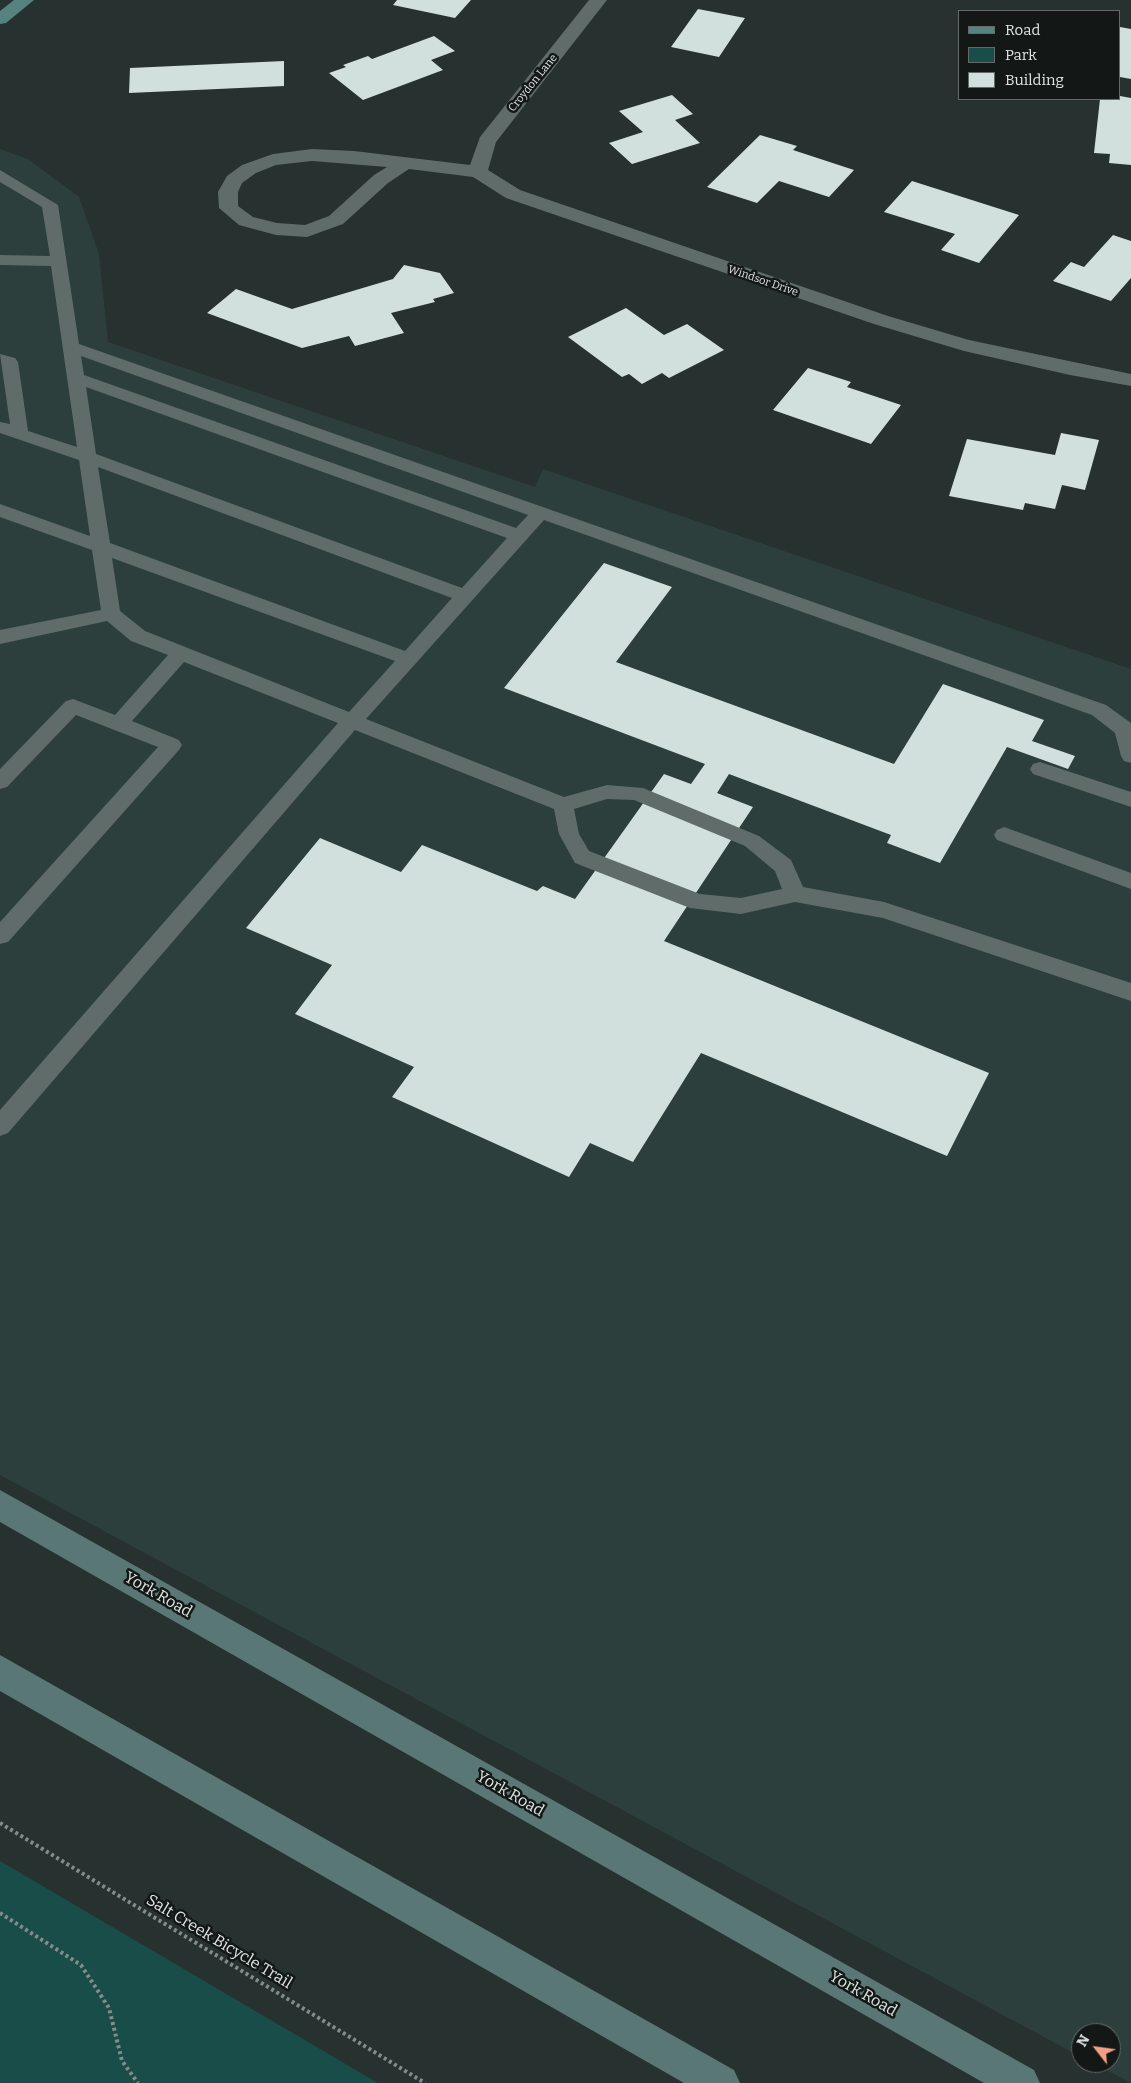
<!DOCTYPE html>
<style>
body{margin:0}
#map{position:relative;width:1131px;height:2083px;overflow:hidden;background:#263130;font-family:Bitter,serif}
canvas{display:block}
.legend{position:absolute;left:958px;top:10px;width:162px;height:90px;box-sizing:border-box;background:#131817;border:1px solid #646a69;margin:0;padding:6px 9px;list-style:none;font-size:15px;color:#dee5e4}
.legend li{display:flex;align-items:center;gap:10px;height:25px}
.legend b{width:25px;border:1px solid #646a69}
.north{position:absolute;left:1071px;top:2023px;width:50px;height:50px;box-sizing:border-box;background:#131817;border:1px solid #646a69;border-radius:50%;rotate:300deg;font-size:14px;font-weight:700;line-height:20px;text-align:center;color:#dee5e4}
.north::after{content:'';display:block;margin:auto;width:18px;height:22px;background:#f39f83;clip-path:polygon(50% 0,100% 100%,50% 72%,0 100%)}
</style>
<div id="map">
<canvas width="1131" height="2083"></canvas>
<ul class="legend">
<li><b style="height:6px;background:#548380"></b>Road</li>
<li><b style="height:14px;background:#194d4a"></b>Park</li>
<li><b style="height:14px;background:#d1dfdd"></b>Building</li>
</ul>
<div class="north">N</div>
</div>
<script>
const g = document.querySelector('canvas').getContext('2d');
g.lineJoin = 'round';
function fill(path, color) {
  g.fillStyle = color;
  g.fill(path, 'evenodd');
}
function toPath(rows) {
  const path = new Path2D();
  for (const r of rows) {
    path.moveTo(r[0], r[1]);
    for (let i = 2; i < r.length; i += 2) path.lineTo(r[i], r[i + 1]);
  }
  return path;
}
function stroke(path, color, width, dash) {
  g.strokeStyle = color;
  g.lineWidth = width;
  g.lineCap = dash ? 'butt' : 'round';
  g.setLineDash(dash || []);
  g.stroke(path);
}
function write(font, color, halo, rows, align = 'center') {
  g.font = font + ' Bitter,serif';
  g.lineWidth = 5;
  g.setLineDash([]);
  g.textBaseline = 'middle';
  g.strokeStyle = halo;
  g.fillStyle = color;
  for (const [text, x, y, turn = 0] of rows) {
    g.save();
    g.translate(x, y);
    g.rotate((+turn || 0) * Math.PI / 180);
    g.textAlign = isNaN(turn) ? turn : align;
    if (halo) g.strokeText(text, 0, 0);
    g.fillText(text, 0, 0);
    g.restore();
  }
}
const built = toPath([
 [0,149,28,159,79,197,99,254,108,342,535,487,543,469,1131,669,1131,2083,1093,2063,1111,2063,1111,2033,1081,2033,1081,2057,0,1475]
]);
const green = toPath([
 [0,1861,378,2083,0,2083]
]);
const building = toPath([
 [397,0,471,0,455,18,393,5],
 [698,9,745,18,719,57,671,47],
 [1120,27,1131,29,1131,79,1120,77],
 [434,36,455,51,431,60,443,70,363,100,329,73,346,67,343,65,368,56,372,59],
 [284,61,284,86,129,93,130,68],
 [672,95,693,114,675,120,700,143,632,164,609,143,643,132,619,111],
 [1120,96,1131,98,1131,165,1109,163,1110,154,1094,153,1100,99,1120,99],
 [760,135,797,146,793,150,854,170,829,197,779,181,757,203,707,187],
 [912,181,1019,215,979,263,941,250,955,234,884,212],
 [1113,235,1131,241,1131,278,1111,301,1053,281,1071,262,1084,267],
 [404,265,440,273,454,293,433,299,435,302,391,313,404,333,355,346,349,336,302,348,207,313,236,289,292,309,393,279],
 [626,308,664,335,687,324,724,350,669,378,662,373,642,384,629,374,622,377,568,337],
 [808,368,851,382,847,387,901,405,871,444,773,410],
 [1061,433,1099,440,1085,490,1062,485,1055,509,1025,503,1023,510,949,496,967,439,1055,455],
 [604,563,672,587,616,662,894,764,943,684,1044,720,1032,741,1075,756,1068,769,1007,747,940,863,887,843,891,835,729,774,717,793,753,807,664,941,989,1073,947,1156,701,1053,633,1162,590,1143,569,1177,392,1097,414,1067,295,1014,332,965,246,928,320,838,401,872,422,845,537,891,543,886,575,899,664,774,691,784,705,764,504,688]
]);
const path = toPath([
 [0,1823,425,2083],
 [0,1913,81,1965,109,2008,122,2061,138,2083]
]);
const lane = toPath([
 [0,170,58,205,79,344,1106,705,1131,723,1131,763,1124,761,1121,756,1115,733,1092,715,544,520,366,719,564,797,607,785,643,788,759,836,791,860,803,887,884,902,1131,983,1131,1001,883,918,795,902,741,914,690,908,575,863,559,834,554,809,355,730,8,1133,0,1136,0,1110,338,723,184,662,132,721,179,740,182,745,179,750,8,942,0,944,0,922,158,747,76,715,7,787,0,789,0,769,66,701,73,699,115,715,168,655,131,641,107,621,0,644,0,630,101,610,92,550,0,517,0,504,90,536,79,460,0,433,0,422,10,424,0,354,15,358,18,362,28,431,77,447,51,266,0,265,0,255,50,256,42,207,0,182,0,170],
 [81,356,528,515,516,528,84,375,81,356],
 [86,387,507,538,462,588,96,454,86,387],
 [98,467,452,598,405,651,110,543,98,467],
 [112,558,395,661,349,712,145,631,120,611,112,558],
 [607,799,634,800,745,846,775,871,782,889,741,898,700,894,589,851,579,834,574,809,607,799],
 [1040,762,1131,792,1131,807,1033,774,1030,769,1033,764,1040,762],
 [1004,827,1131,873,1131,889,997,840,994,835,997,830,1004,827]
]);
const street = toPath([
 [589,0,607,0,496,142,488,170,520,190,888,316,969,340,1131,374,1131,386,1070,375,964,351,874,324,506,198,473,177,409,169,388,183,343,224,307,237,276,235,239,225,219,208,218,192,227,176,242,165,273,154,312,149,354,151,470,165,480,137,589,0],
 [312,161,387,167,374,175,329,216,305,225,277,223,253,217,238,206,238,192,242,183,256,173,276,165,312,161]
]);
const secondary = toPath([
 [0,1490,1034,2070,1040,2083,984,2083,0,1522,0,1490],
 [0,1655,734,2070,740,2083,684,2083,0,1691,0,1655]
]);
const primary = toPath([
 [14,0,34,0,6,23,0,24,0,11,14,0]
]);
const farStreetnames = [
 ["Croydon Lane",533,83,-51],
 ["Windsor Drive",763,281,19]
];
const nearStreetnames = [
 ["York Road",158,1595,30],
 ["York Road",510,1794,30],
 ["Salt Creek Bicycle Trail",219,1942,31],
 ["York Road",863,1994,30]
];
fill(built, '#2c3f3d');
fill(green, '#194d4a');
fill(building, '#d1dfdd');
stroke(path, '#838c8b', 4, [3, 3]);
fill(lane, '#5f6c6a');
fill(street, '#5f6c6a');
fill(secondary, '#597875');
fill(primary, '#548380');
write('11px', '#dee5e4', '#131817', farStreetnames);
write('16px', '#dee5e4', '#131817', nearStreetnames);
</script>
